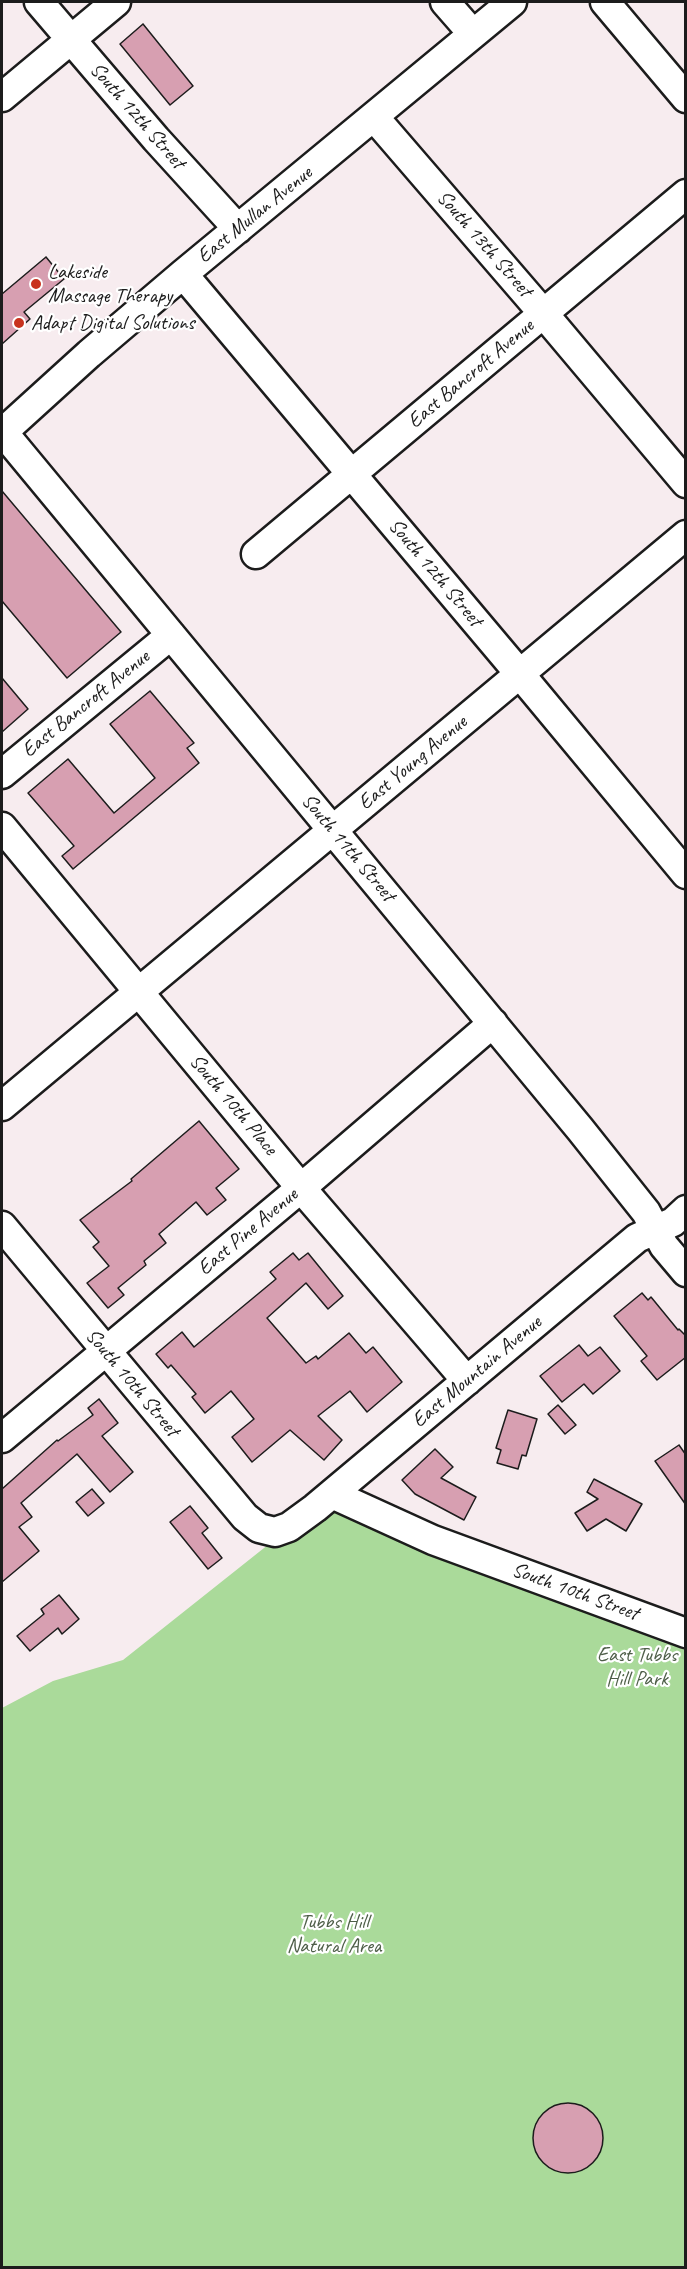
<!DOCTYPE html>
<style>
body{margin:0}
#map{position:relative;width:687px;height:2269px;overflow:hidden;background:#f7ecef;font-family:Caveat,sans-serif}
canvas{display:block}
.frame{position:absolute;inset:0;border:3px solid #1c1c1c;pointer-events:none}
</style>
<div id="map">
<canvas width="687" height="2269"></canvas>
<div class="frame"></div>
</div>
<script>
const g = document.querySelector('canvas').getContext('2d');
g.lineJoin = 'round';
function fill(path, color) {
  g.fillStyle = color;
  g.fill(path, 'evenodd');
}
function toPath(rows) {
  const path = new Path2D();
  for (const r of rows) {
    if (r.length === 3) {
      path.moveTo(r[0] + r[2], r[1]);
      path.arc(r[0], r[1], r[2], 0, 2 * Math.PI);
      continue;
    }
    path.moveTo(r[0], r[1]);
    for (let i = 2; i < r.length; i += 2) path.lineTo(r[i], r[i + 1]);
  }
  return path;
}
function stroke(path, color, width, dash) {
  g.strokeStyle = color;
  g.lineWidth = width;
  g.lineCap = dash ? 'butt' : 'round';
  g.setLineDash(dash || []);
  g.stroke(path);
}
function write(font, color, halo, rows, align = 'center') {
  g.font = font + ' Caveat,sans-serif';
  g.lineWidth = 4.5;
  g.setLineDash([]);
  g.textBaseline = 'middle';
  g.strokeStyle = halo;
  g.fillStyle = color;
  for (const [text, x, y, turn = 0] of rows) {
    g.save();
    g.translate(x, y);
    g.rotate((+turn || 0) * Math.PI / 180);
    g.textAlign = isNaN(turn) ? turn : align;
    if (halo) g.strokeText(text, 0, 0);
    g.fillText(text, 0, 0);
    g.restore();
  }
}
const green = toPath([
 [332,1494,685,1633,685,2267,2,2268,2,1708,53,1681,123,1660]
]);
const building = toPath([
 [143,24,193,86,170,105,120,44,143,24],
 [46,257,64,279,24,312,30,319,2,344,2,294,46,257],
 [2,491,121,632,67,678,2,601,2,491],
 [2,678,28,709,2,732,2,678],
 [150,691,194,743,187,748,199,763,73,869,62,856,74,846,28,793,68,759,114,813,155,778,110,724,150,691],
 [199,1121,239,1169,216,1188,226,1200,207,1215,196,1202,159,1234,166,1243,144,1261,146,1265,118,1288,124,1295,108,1308,87,1283,109,1266,93,1247,99,1242,80,1220,132,1181,131,1179,199,1121],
 [293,1253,299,1260,308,1253,343,1296,328,1309,306,1283,267,1318,306,1363,316,1356,318,1359,349,1333,366,1353,373,1347,402,1382,367,1412,350,1391,318,1416,342,1440,324,1460,290,1430,252,1462,232,1437,254,1419,231,1391,205,1413,192,1397,196,1394,171,1365,168,1368,156,1354,182,1332,194,1347,276,1279,270,1272,293,1253],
 [642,1293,648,1300,651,1297,678,1330,679,1329,686,1336,686,1357,657,1380,641,1361,647,1356,614,1316,642,1293],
 [579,1345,588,1356,600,1347,620,1371,593,1394,584,1384,562,1402,540,1376,579,1345],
 [99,1399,118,1423,102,1436,133,1472,110,1492,77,1454,21,1503,32,1517,19,1527,39,1551,2,1582,2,1489,57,1440,58,1441,93,1415,88,1408,99,1399],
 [558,1405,576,1425,565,1434,548,1414,558,1405],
 [508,1410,537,1419,526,1456,522,1455,518,1469,497,1463,501,1450,496,1448,508,1410],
 [679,1445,686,1455,686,1505,655,1461,679,1445],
 [435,1449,453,1467,441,1478,476,1497,464,1520,415,1494,402,1480,435,1449],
 [594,1479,642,1504,626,1531,606,1519,587,1531,575,1513,598,1499,587,1492,594,1479],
 [92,1489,104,1503,88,1516,76,1502,92,1489],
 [190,1506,208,1528,202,1533,222,1558,208,1569,170,1522,190,1506],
 [59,1595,79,1619,62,1634,58,1628,30,1651,17,1636,44,1614,41,1609,59,1595],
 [568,2138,35]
]);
const minor = toPath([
 [39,2,156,139,238,229],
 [445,2,473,34],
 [605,2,686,98],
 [2,97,116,2],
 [374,117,543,313,686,483],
 [183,274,519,673,686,874],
 [2,431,580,1129,646,1212,664,1246,686,1272],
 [2,433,89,354,183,274,512,2],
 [256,554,686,194],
 [2,774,171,635],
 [2,827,301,1188,467,1381],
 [2,1106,686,535],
 [2,1226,245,1517,259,1528,275,1532,289,1527,315,1508,637,1238,673,1222,686,1210],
 [2,1438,301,1188,493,1023],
 [332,1494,433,1540,686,1633]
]);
const markers = [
 [36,284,6,"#c8321e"],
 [19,323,6,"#c8321e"]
];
const streetNames = [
 ["South 12th Street",137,116,49],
 ["East Mullan Avenue",255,215,-39],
 ["South 13th Street",484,244,49],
 ["East Bancroft Avenue",471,374,-40],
 ["South 12th Street",435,573,50],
 ["East Bancroft Avenue",86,704,-39],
 ["East Young Avenue",413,763,-40],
 ["South 11th Street",348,848,50],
 ["South 10th Place",233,1105,50],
 ["East Pine Avenue",248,1232,-40],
 ["East Mountain Avenue",477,1372,-40],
 ["South 10th Street",132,1383,50],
 ["South 10th Street",575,1592,20]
];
const poiNames = [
 ["Lakeside",48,272],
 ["Massage Therapy",48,296],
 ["Adapt Digital Solutions",31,323]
];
const parkNames = [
 ["East Tubbs",637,1655],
 ["Hill Park",637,1679],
 ["Tubbs Hill",334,1922],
 ["Natural Area",334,1946]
];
fill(green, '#aada9a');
fill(building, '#d79fb1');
stroke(building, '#1c1c1c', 1.5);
stroke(minor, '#1c1c1c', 33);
stroke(minor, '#fff', 28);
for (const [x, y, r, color] of markers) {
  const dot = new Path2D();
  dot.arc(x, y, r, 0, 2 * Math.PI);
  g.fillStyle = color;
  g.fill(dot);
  stroke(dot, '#fff', 2);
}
write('21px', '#1c1c1c', '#fff', streetNames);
write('21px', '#1c1c1c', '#fff', poiNames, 'left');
write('21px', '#4e5e48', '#fff', parkNames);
</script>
